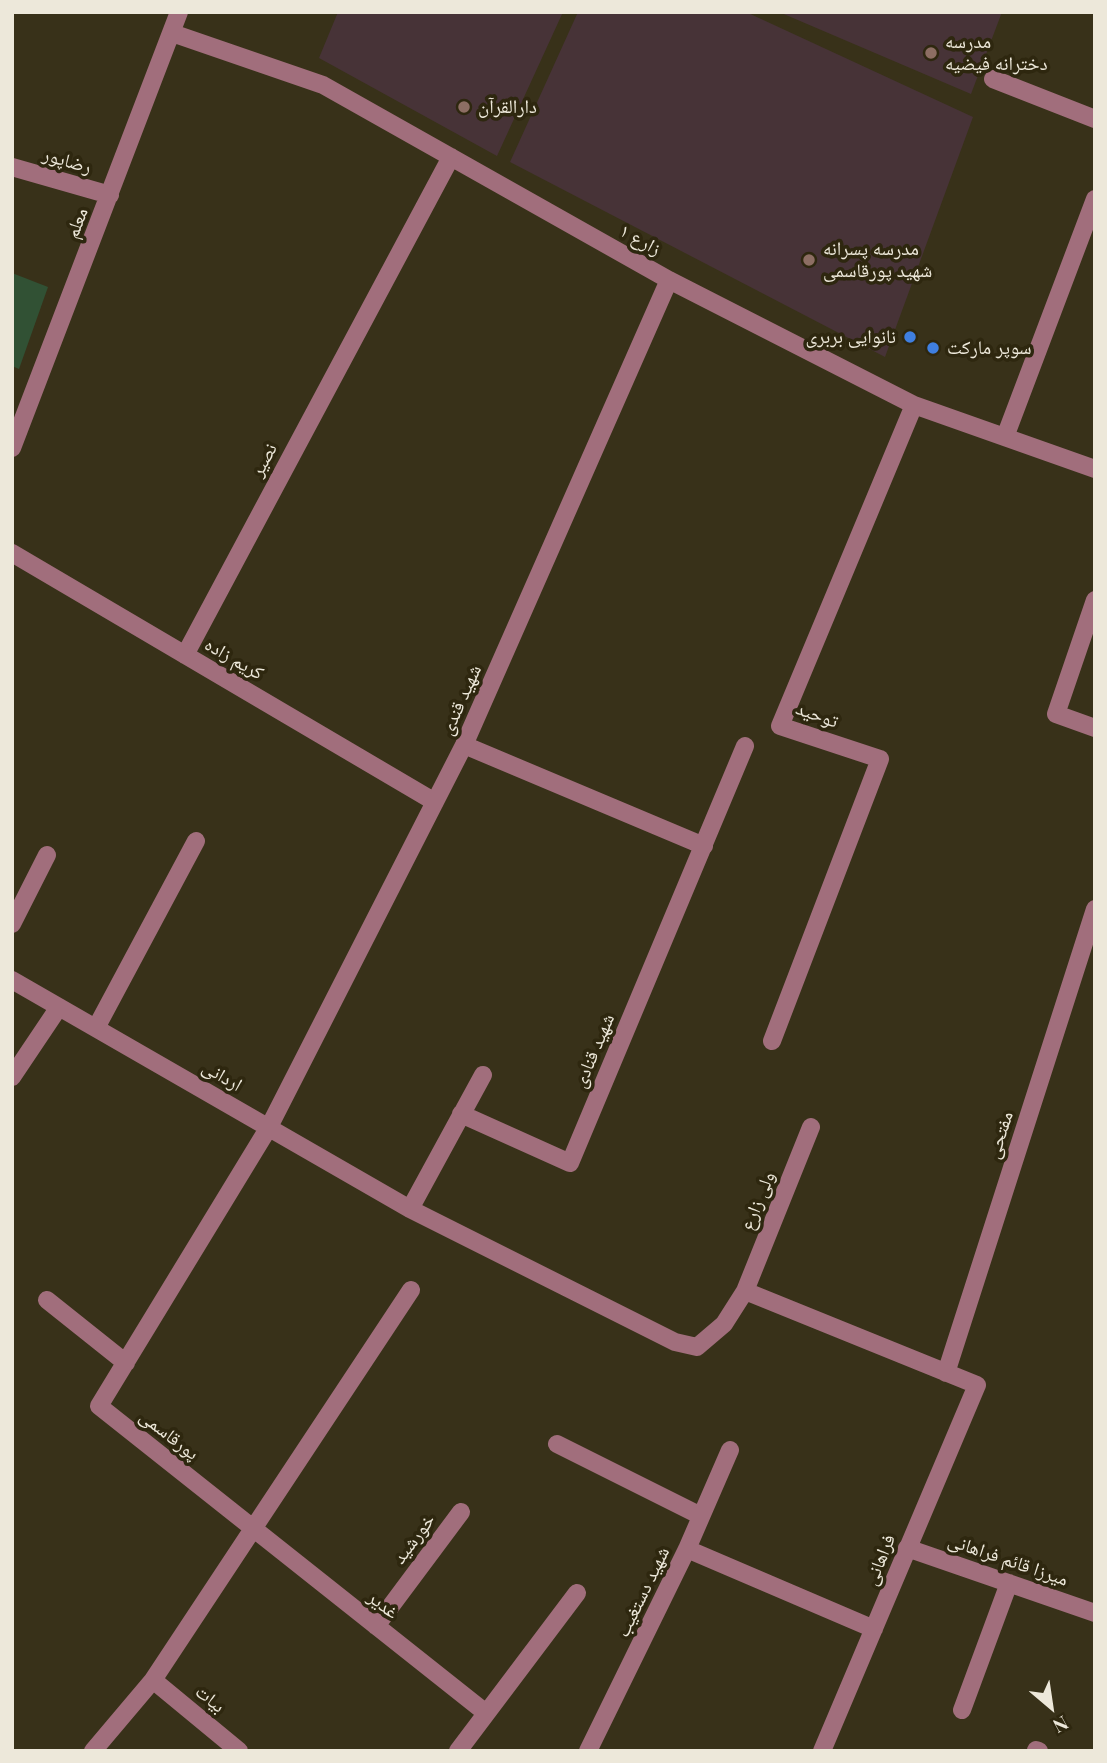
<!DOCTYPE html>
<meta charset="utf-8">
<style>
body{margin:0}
#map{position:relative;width:1107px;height:1763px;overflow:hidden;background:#383119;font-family:"Playfair Display",serif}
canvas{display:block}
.frame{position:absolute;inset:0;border:14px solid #ede8da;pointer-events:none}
.north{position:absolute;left:1016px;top:1672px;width:70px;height:70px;-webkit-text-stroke:5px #2e270f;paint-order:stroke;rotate:151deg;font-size:19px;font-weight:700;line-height:28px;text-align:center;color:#ede8da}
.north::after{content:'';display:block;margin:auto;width:24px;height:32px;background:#ede8da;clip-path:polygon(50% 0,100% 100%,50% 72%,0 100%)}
</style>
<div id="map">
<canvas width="1107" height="1763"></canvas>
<div class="frame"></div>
<div class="north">N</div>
</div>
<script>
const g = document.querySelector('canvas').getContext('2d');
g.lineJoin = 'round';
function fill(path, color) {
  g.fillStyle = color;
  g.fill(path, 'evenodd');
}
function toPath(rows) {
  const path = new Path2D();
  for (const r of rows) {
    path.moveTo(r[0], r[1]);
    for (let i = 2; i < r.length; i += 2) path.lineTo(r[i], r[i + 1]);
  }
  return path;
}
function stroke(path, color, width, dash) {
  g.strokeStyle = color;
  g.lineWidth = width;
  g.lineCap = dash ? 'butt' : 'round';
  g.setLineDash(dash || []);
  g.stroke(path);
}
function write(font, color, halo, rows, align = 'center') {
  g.font = font + ' "Playfair Display","Noto Naskh Arabic",serif';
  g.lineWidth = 7;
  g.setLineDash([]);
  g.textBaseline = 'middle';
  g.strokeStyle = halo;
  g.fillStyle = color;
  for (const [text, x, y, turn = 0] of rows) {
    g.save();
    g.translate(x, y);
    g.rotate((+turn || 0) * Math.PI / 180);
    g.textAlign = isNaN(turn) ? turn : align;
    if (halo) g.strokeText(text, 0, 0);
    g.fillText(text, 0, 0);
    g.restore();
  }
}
const education = toPath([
 [338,12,563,12,497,156,319,58],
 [578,12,746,12,973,117,885,357,510,162],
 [779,12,1002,12,971,94]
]);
const green = toPath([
 [12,273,48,287,19,369,12,366]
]);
const minor = toPath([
 [172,33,323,85,669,280,914,405,1095,469],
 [993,79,1095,119],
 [12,167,110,195],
 [1005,437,1095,199],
 [12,448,179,12],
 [12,553,435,802],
 [1095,600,1056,714,1095,728],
 [185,655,451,157],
 [464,745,704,846],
 [12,924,47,855],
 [12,980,410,1209,675,1342,697,1347,724,1324,745,1291,811,1127],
 [96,1028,196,841],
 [772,1041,880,759,780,726,914,405],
 [12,1077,59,1007],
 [461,1114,570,1163,745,746],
 [410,1209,483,1075],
 [745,1291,977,1385,822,1751],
 [47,1300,126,1363],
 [946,1373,1095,909],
 [557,1444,701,1516],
 [907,1548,1095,1613],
 [687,1549,874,1629],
 [376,1626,461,1512],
 [153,1680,239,1751],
 [962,1710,1009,1583],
 [486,1713,99,1406,269,1127,464,745,669,280],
 [1036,1750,1039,1751],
 [93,1751,153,1680,411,1290],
 [458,1751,577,1593],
 [588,1751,687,1549,730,1450]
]);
const markers = [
 [931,53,7,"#8d6e63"],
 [464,107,7,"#8d6e63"],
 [809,260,7,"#8d6e63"],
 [910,337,7,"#3f7fe0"],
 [933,348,7,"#3f7fe0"]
];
const poiNames = [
 ["مدرسه",945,42],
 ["دخترانه فیضیه",945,64],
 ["دارالقرآن",478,107],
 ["مدرسه پسرانه",823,249],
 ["شهید پورقاسمی",823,271],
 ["نانوایی بربری",896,337,"right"],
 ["سوپر مارکت",947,348]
];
const streetNames = [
 ["رضاپور",67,161,16],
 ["معلم",77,223,-69],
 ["زارع ۱",640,240,29],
 ["نصیر",264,460,-62],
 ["کریم زاده",234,659,30],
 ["شهید قندی",461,700,-66],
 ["توحید",817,715,20],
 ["شهید قنادی",594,1051,-67],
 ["اردانی",222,1076,30],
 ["مفتحی",1000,1135,-72],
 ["ولی زارع",758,1201,-68],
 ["پورقاسمی",169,1435,38],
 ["خورشید",414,1539,-53],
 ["فراهانی",880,1560,-68],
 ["میرزا قائم فراهانی",1008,1560,19],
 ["شهید دستغیب",643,1592,-64],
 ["غدیر",383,1605,38],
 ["بیات",210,1699,39]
];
fill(education, '#473337');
fill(green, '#315134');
stroke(minor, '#a16e7c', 18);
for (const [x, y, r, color] of markers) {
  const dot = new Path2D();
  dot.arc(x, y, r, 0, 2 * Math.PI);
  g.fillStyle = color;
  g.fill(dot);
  stroke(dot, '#2e270f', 2.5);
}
write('19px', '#ede8da', '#2e270f', poiNames, 'left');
write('19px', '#ede8da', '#2e270f', streetNames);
</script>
